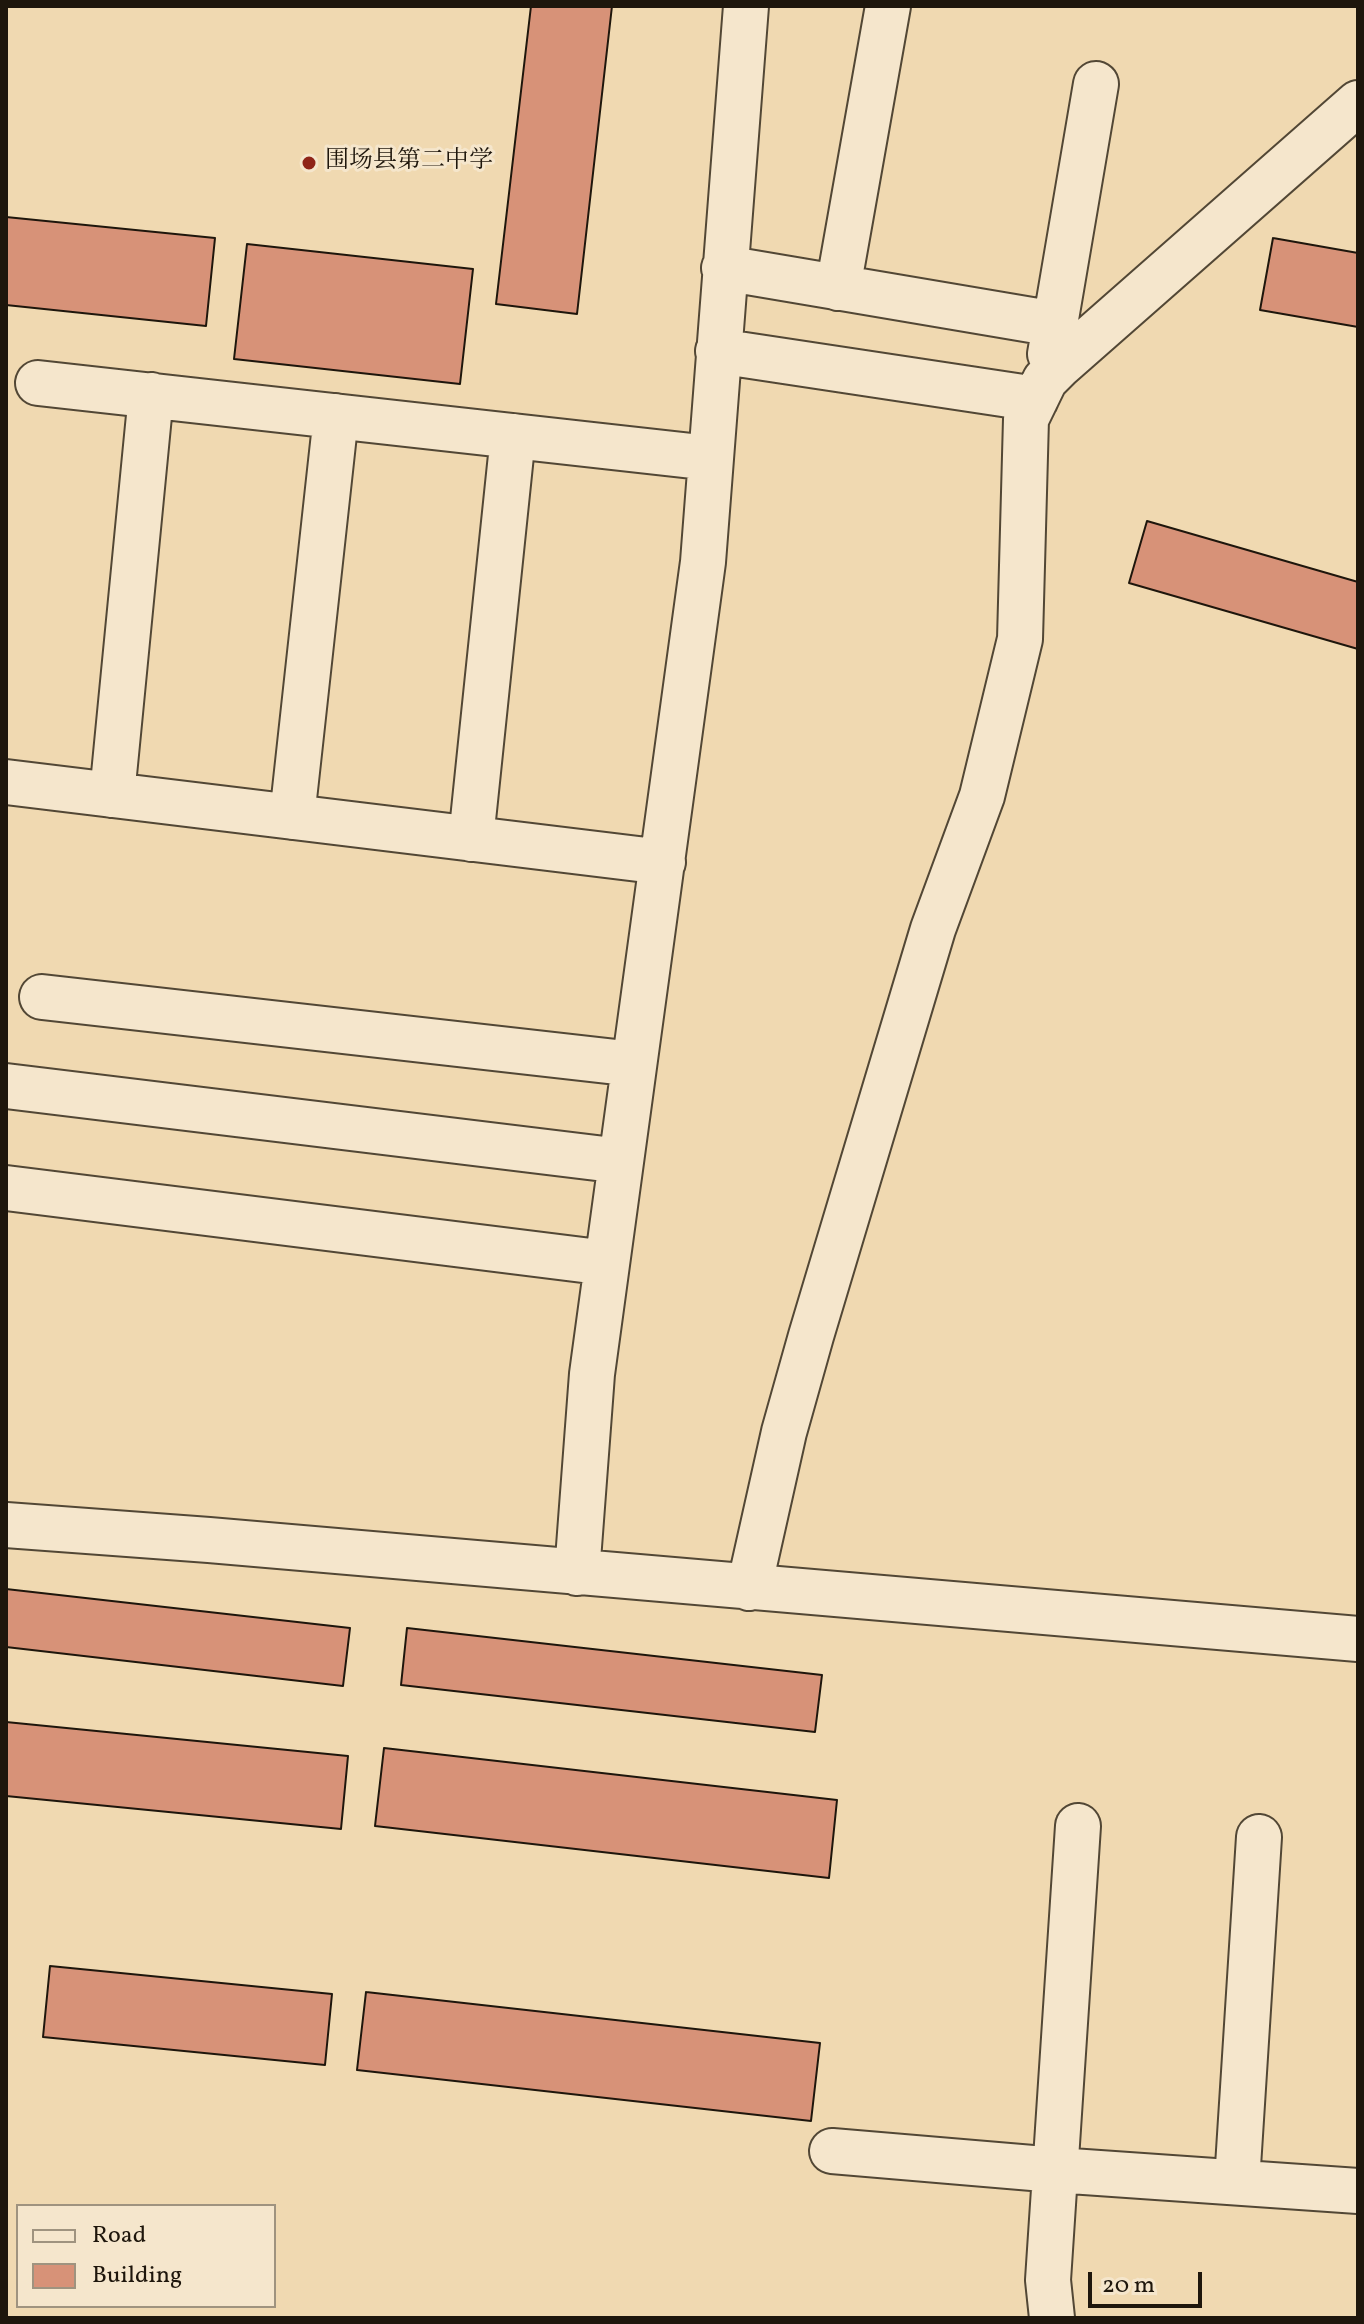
<!DOCTYPE html>
<meta charset="utf-8">
<style>
body{margin:0}
#map{position:relative;width:1364px;height:2324px;overflow:hidden;background:#f0d9b1;font-family:Vollkorn,serif}
canvas{display:block}
.frame{position:absolute;inset:0;border:8px solid #1e160c;pointer-events:none}
.legend{position:absolute;left:16px;top:2204px;width:260px;height:104px;box-sizing:border-box;background:#f5e6cc;border:2px solid #9f937f;margin:0;padding:10px 14px;list-style:none;font-size:24px;color:#1e160c}
.legend li{display:flex;align-items:center;gap:16px;height:40px}
.legend b{width:40px;border:2px solid #9f937f}
.scale{position:absolute;left:1088px;top:2272px;width:114px;height:36px;box-sizing:border-box;border:4px solid #1e160c;border-top:0;padding-left:10px;font-size:24px;line-height:28px;white-space:nowrap;color:#1e160c;-webkit-text-stroke:6px #f5e6cc;paint-order:stroke}
</style>
<div id="map">
<canvas width="1364" height="2324"></canvas>
<div class="frame"></div>
<ul class="legend">
<li><b style="height:10px;background:#f5e6cc"></b>Road</li>
<li><b style="height:22px;background:#d79278"></b>Building</li>
</ul>
<div class="scale">20 m</div>
</div>
<script>
const g = document.querySelector('canvas').getContext('2d');
g.lineJoin = 'round';
function fill(path, color) {
  g.fillStyle = color;
  g.fill(path, 'evenodd');
}
function toPath(rows) {
  const path = new Path2D();
  for (const r of rows) {
    path.moveTo(r[0], r[1]);
    for (let i = 2; i < r.length; i += 2) path.lineTo(r[i], r[i + 1]);
  }
  return path;
}
function stroke(path, color, width, dash) {
  g.strokeStyle = color;
  g.lineWidth = width;
  g.lineCap = dash ? 'butt' : 'round';
  g.setLineDash(dash || []);
  g.stroke(path);
}
function write(font, color, halo, rows, align = 'center') {
  g.font = font + ' Vollkorn,"Noto Serif SC",serif';
  g.lineWidth = 6;
  g.setLineDash([]);
  g.textBaseline = 'middle';
  g.strokeStyle = halo;
  g.fillStyle = color;
  for (const [text, x, y, turn = 0] of rows) {
    g.save();
    g.translate(x, y);
    g.rotate((+turn || 0) * Math.PI / 180);
    g.textAlign = isNaN(turn) ? turn : align;
    if (halo) g.strokeText(text, 0, 0);
    g.fillText(text, 0, 0);
    g.restore();
  }
}
const building = toPath([
 [531,6,612,6,577,314,496,304,531,6],
 [6,217,215,238,206,326,6,305,6,217],
 [1273,238,1358,253,1358,327,1260,310,1273,238],
 [247,244,473,269,460,384,234,359,247,244],
 [1147,521,1358,582,1358,649,1129,583,1147,521],
 [6,1589,350,1628,343,1686,6,1647,6,1589],
 [407,1628,822,1675,815,1732,401,1685,407,1628],
 [6,1722,348,1756,341,1829,6,1796,6,1722],
 [384,1748,837,1800,829,1878,375,1826,384,1748],
 [50,1966,332,1994,325,2065,43,2037,50,1966],
 [366,1992,820,2043,811,2121,357,2070,366,1992]
]);
const minor = toPath([
 [724,268,1055,324],
 [838,288,888,6],
 [718,351,1036,399],
 [1050,354,1096,84],
 [38,383,710,458],
 [6,782,663,862],
 [112,795,151,395],
 [292,817,336,416],
 [471,839,513,436],
 [42,997,634,1064],
 [6,1086,621,1161],
 [6,1188,607,1263],
 [6,1525,209,1540,1358,1639],
 [577,1573,592,1374,703,562,746,6],
 [749,1588,784,1432,811,1336,933,929,982,796,1020,639,1026,419,1045,380,1059,366,1358,103],
 [832,2151,1056,2170,1358,2191],
 [1237,2182,1259,1837],
 [1052,2318,1048,2280,1078,1826]
]);
const markers = [
 [309,163,8,"#8f2418"]
];
const poiNames = [
 ["围场县第二中学",325,163]
];
fill(building, '#d79278');
stroke(building, '#1e160c', 2);
stroke(minor, '#524735', 48);
stroke(minor, '#f5e6cc', 44);
for (const [x, y, r, color] of markers) {
  const dot = new Path2D();
  dot.arc(x, y, r, 0, 2 * Math.PI);
  g.fillStyle = color;
  g.fill(dot);
  stroke(dot, '#f5e6cc', 3);
}
write('24px', '#1e160c', '#f5e6cc', poiNames, 'left');
</script>
